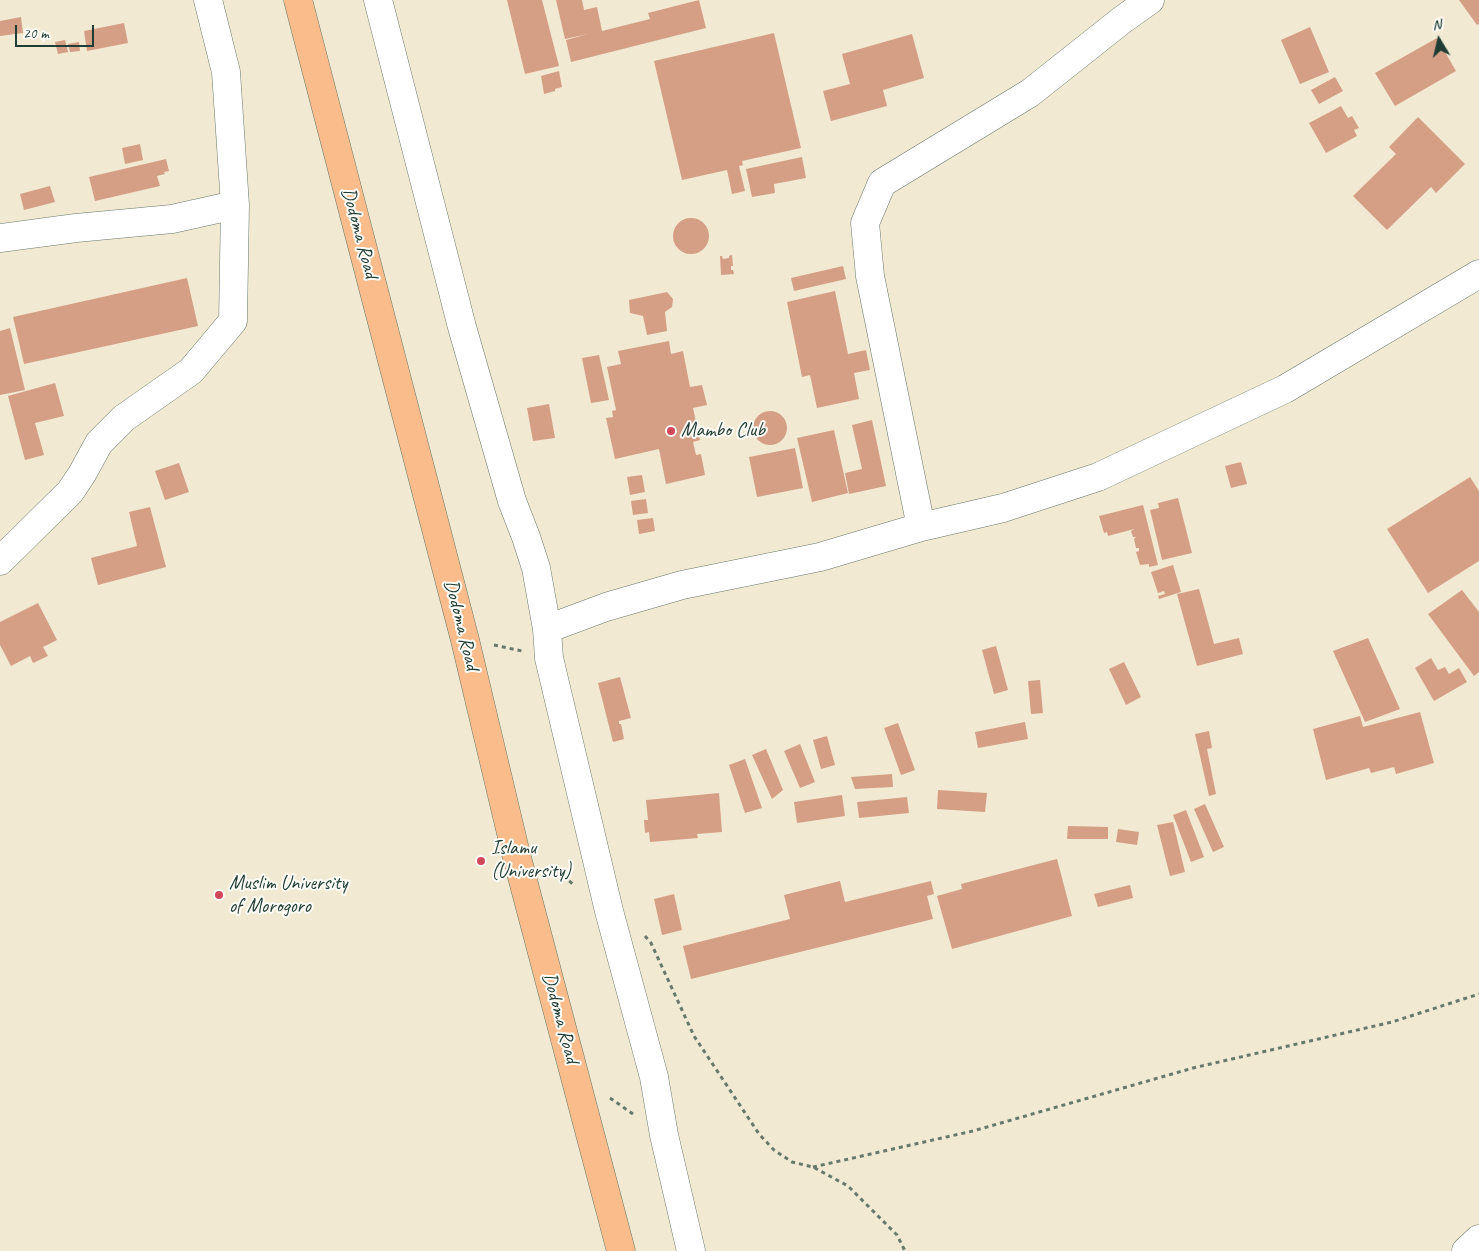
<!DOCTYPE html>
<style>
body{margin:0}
#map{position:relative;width:1479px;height:1251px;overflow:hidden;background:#f1e9d1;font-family:Caveat,sans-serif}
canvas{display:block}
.north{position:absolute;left:1414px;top:15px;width:50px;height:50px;-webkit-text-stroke:4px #fdfcf7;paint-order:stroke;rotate:351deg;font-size:14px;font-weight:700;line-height:20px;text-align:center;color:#1f3d34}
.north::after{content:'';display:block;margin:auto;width:18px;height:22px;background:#1f3d34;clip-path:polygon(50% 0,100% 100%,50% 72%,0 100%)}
.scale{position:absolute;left:15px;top:25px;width:79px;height:22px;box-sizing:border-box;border:2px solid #1f3d34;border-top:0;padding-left:6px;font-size:15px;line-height:18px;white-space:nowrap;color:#1f3d34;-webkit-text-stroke:4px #fdfcf7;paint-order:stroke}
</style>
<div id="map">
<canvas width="1479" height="1251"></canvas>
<div class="north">N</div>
<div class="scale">20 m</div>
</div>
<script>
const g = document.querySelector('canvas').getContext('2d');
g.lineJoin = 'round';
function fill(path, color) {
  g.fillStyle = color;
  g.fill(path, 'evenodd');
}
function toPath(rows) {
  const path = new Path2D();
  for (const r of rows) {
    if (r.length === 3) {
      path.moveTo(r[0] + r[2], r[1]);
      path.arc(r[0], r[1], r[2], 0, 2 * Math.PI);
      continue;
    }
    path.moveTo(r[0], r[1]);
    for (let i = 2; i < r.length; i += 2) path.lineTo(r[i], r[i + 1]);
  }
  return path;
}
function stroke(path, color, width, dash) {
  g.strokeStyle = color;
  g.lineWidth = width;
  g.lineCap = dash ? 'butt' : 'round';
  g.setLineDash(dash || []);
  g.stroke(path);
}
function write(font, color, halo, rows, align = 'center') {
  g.font = font + ' Caveat,sans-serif';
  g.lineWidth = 4;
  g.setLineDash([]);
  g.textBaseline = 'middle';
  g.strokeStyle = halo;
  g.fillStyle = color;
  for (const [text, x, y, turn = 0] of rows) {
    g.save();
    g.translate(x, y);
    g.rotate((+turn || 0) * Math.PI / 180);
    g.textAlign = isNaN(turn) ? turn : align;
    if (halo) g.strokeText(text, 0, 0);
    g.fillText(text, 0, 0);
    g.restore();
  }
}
const building = toPath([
 [507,0,542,0,559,66,525,74],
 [556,0,582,0,584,10,597,7,602,31,650,19,648,13,699,0,706,28,571,62,566,40,588,34,565,39],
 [1459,0,1479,0,1479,24,1477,25],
 [21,17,23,33,0,36,0,21],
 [124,23,128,43,87,51,84,31],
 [1310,27,1329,72,1300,84,1281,40],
 [774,33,801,148,742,161,743,165,739,166,745,191,732,194,727,170,682,180,654,61],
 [912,34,924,78,883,90,887,106,831,121,823,91,850,84,842,54],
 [1437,38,1456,71,1395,106,1375,73],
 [65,40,68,52,58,54,55,42],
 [79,42,80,51,70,52,68,44],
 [559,71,562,87,555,89,555,91,544,94,541,76],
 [1335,77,1343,91,1319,104,1311,90],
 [1341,106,1348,118,1352,116,1359,128,1354,130,1357,136,1326,153,1309,123],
 [1418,117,1465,164,1436,193,1431,187,1387,230,1353,196,1396,154,1389,147],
 [140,144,143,160,125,164,122,148],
 [802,157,806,178,774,184,775,193,752,197,746,169],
 [166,159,169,171,164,172,165,174,157,176,160,186,95,201,89,177],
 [50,186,55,202,24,210,20,194],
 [691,236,18],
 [732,255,733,266,731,266,731,270,733,270,734,274,721,275,720,256,722,256,723,259,729,258,729,256],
 [843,266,846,279,794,291,791,278],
 [187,278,198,326,24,364,13,317],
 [835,291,848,354,866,350,870,370,854,373,859,399,817,408,810,375,802,377,787,302],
 [667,292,673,299,672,307,665,312,667,331,647,335,643,316,630,313,629,300],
 [10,328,25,390,0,395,0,331],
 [669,341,671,354,683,351,690,387,702,385,707,405,693,408,700,440,693,442,696,455,701,454,705,475,666,484,659,449,615,459,606,418,613,417,612,411,616,410,607,367,621,364,618,351],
 [599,355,609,400,591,403,582,358],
 [55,383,64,416,35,423,44,455,25,460,8,396],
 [549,404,555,438,533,441,527,408],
 [770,428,17],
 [872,420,886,486,849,494,845,473,862,469,852,425],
 [834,430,848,493,812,502,797,438],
 [795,448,803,488,757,497,749,457],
 [1241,462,1247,484,1231,488,1225,466],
 [179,463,189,492,165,500,155,471],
 [642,475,645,492,630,495,627,477],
 [1470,477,1479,491,1479,561,1428,593,1387,529],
 [1178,498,1192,553,1162,560,1150,510,1159,508,1158,503],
 [646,499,648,513,633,515,631,501],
 [1143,505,1158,565,1149,567,1149,564,1140,565,1136,552,1139,551,1139,548,1136,548,1134,539,1136,537,1133,537,1131,531,1134,529,1108,536,1107,532,1104,533,1099,516],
 [150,507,166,567,98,585,91,558,137,546,129,512],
 [653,518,655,531,639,534,637,520],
 [1173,565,1181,592,1159,599,1158,596,1165,594,1164,591,1158,593,1151,572],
 [1199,589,1214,644,1239,638,1243,654,1197,666,1177,594],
 [1462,590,1479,612,1479,672,1474,676,1428,614],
 [38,603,57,640,43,647,48,656,33,663,30,656,11,666,0,645,0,622],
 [1368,638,1400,709,1365,722,1333,651],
 [996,646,1008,690,994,694,982,650],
 [1431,658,1438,670,1445,667,1449,674,1459,668,1467,682,1434,701,1415,668],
 [1124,662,1141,697,1126,705,1109,669],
 [620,677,631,718,619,721,619,724,621,724,624,739,613,742,598,683],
 [1040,680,1043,713,1031,714,1028,681],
 [1420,712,1434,763,1396,774,1394,767,1371,773,1369,768,1326,780,1313,729,1360,716,1363,727],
 [1025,722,1028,739,978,748,975,732],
 [898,723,915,770,901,775,884,728],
 [1209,731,1212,748,1207,749,1216,794,1209,796,1195,734],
 [827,736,835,765,821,769,813,740],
 [800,744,815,782,800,788,784,751],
 [766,749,783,790,772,799,752,755],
 [745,759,762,808,745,813,729,765],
 [892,774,893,787,855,789,851,777],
 [938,790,987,793,985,812,937,809],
 [719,793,722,832,697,834,698,838,650,842,649,832,645,833,644,820,648,820,646,800],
 [842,795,845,816,797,823,794,802],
 [907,797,909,813,859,818,857,802],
 [1205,804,1224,847,1213,852,1194,809],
 [1186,810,1204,857,1191,862,1173,815],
 [1173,822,1185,872,1170,876,1157,825],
 [1068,826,1108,827,1108,839,1067,839],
 [1118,829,1139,832,1137,845,1116,842],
 [1057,859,1072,916,952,949,937,896,962,889,961,884],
 [840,881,845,902,931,881,934,894,927,896,933,919,691,979,683,946,790,919,784,895],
 [1130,885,1133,898,1098,907,1094,894],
 [674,894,682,930,662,935,654,899]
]);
const path = toPath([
 [494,645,522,651],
 [548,870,567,879,575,886],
 [645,936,651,943,694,1036,759,1134,774,1150,792,1162,813,1167,848,1186,897,1235,905,1251],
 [610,1098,633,1114],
 [813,1167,973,1131,1193,1068,1392,1022,1479,994]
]);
const street = toPath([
 [378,0,462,327,512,501,526,537,536,568,547,629,549,658,609,911,654,1077,664,1135,691,1251],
 [0,238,76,228,172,219,235,205],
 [921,527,870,276,865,223,882,183,1030,93,1122,20,1150,0],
 [0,561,70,492,82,474,99,443,124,418,191,371,233,321,235,205,226,72,208,0],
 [547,629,606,607,682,585,820,557,921,527,1003,508,1098,477,1285,389,1479,274],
 [1466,1251,1479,1239]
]);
const highway = toPath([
 [298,0,465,640,516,854,621,1251]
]);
const markers = [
 [671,431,5,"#d1495b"],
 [481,861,5,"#d1495b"],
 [219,895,5,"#d1495b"]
];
const streetNames = [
 ["Dodoma Road",359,233,75],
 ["Dodoma Road",461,625,76],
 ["Dodoma Road",560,1018,75]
];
const poiNames = [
 ["Mambo Club",681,431],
 ["Islamu",491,849],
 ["(University)",491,872],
 ["Muslim University",229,884],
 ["of Morogoro",229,907]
];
fill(building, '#d59f86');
stroke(street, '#68796b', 29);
stroke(highway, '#68796b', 29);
stroke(path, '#68796b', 3, [4, 4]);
stroke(street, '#fff', 28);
stroke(highway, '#f9bc8a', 28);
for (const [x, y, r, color] of markers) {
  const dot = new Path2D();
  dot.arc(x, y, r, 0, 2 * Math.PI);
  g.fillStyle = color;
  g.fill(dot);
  stroke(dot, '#fdfcf7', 2);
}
write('20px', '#1f3d34', '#fdfcf7', streetNames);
write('20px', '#1f3d34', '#fdfcf7', poiNames, 'left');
</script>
